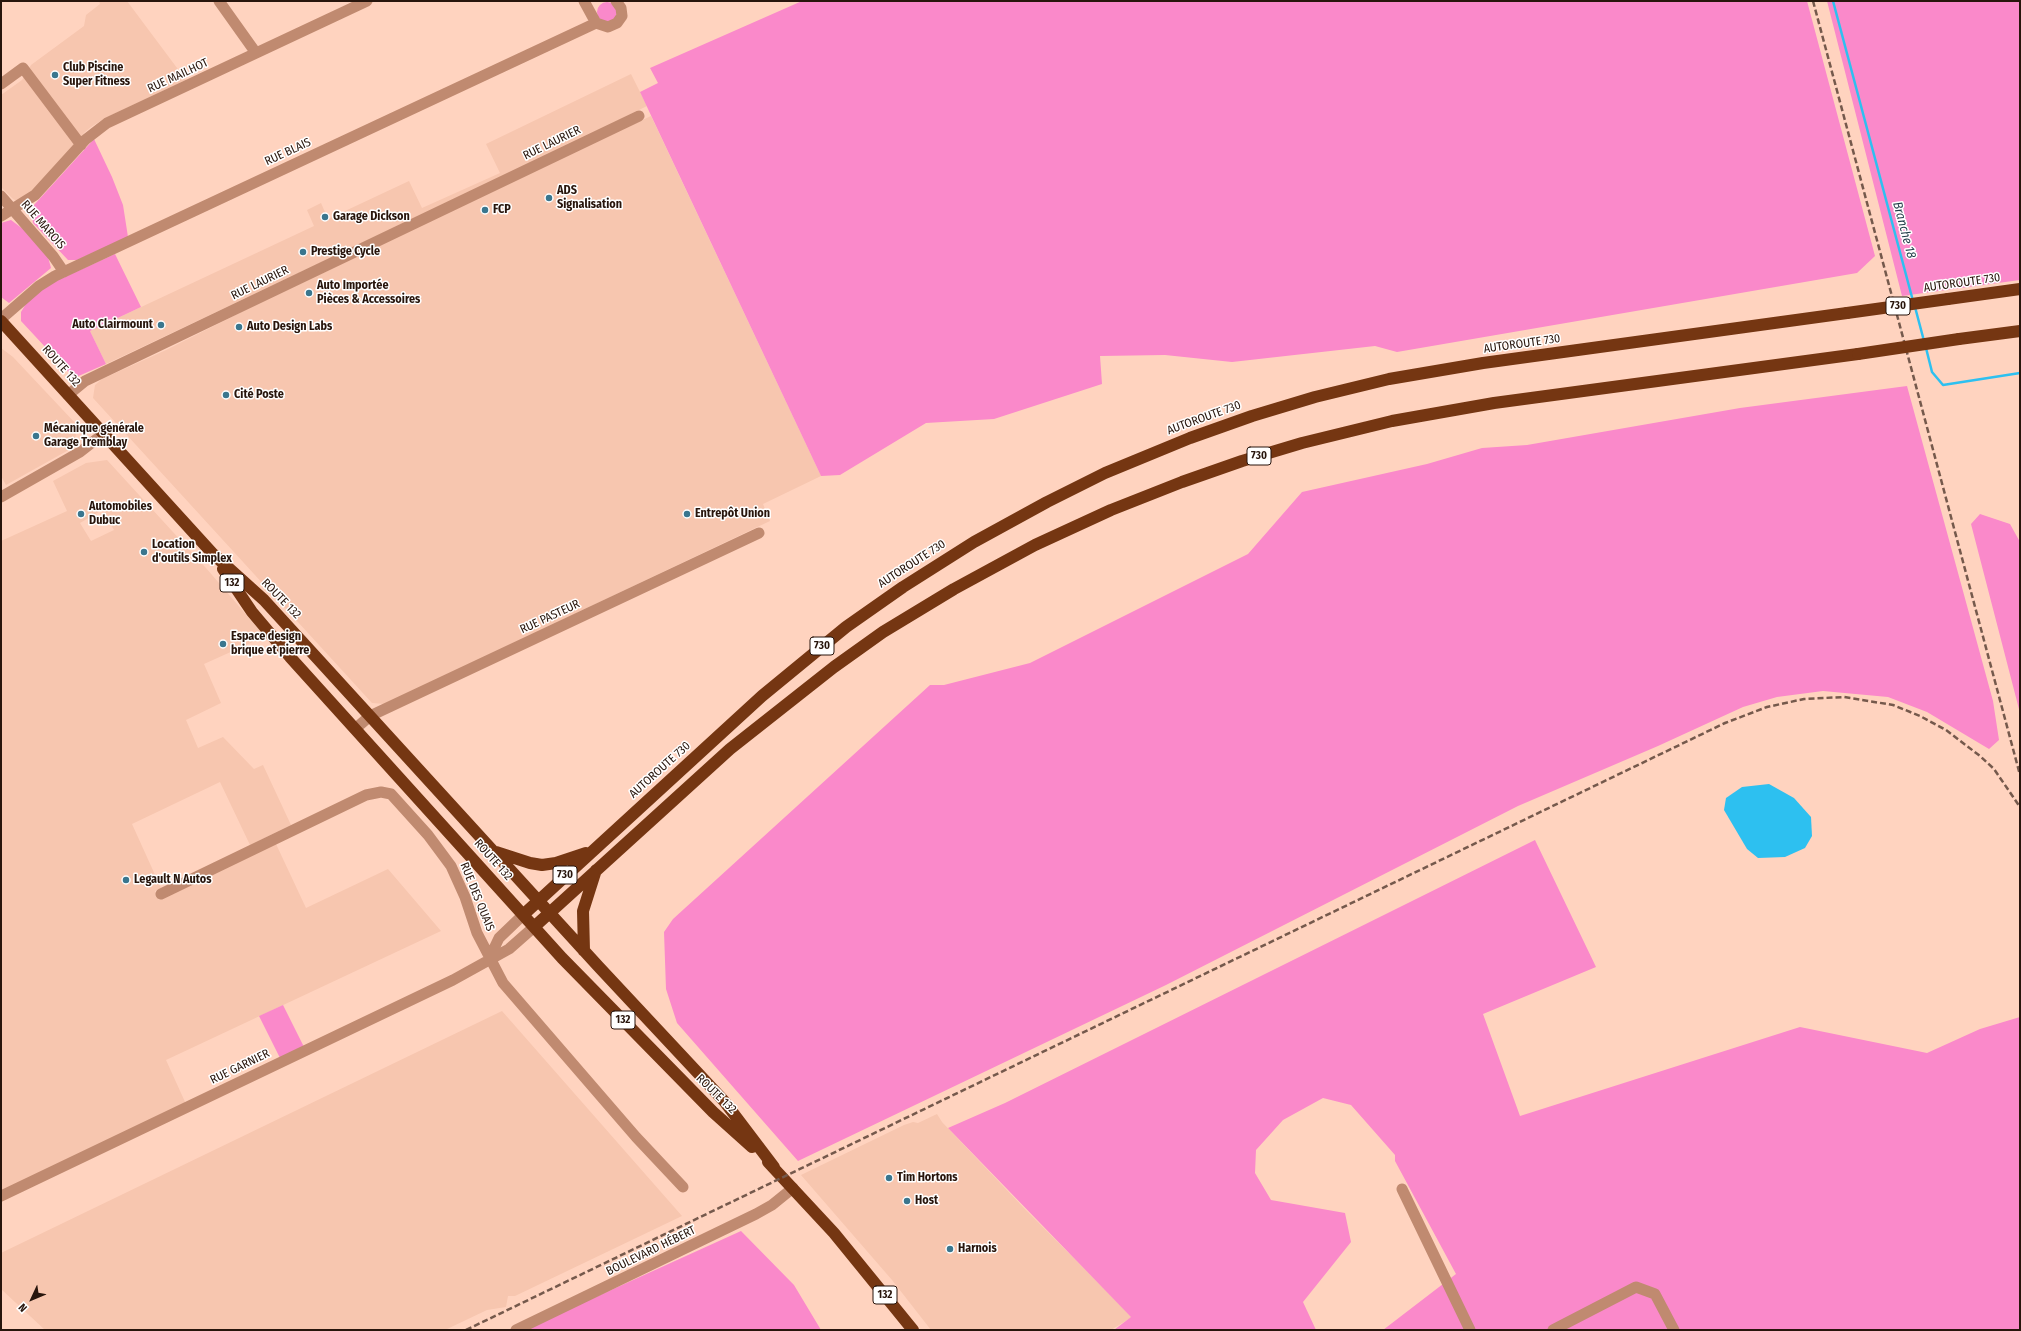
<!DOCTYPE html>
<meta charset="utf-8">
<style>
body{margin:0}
#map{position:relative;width:2021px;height:1331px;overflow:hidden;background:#ffd3bf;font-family:"Fira Sans Condensed",sans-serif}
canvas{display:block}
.frame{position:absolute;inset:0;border:2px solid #28150c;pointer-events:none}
.north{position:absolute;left:12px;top:1279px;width:40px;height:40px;-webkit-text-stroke:3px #fff;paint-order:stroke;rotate:226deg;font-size:11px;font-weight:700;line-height:16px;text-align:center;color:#28150c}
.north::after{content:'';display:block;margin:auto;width:14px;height:18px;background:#28150c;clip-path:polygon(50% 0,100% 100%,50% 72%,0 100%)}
</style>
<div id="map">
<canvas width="2021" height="1331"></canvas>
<div class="frame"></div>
<div class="north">N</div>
</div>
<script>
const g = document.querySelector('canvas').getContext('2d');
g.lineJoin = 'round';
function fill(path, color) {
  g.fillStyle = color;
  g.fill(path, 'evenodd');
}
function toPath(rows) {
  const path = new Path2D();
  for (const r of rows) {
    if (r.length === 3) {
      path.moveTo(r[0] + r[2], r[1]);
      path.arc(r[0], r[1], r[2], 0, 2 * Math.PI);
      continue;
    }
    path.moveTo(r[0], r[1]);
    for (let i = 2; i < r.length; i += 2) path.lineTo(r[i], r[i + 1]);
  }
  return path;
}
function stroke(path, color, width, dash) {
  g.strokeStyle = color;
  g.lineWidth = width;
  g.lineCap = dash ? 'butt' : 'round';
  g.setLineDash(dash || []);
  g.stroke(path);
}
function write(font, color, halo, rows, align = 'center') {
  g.font = font + ' "Fira Sans Condensed",sans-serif';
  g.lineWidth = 3;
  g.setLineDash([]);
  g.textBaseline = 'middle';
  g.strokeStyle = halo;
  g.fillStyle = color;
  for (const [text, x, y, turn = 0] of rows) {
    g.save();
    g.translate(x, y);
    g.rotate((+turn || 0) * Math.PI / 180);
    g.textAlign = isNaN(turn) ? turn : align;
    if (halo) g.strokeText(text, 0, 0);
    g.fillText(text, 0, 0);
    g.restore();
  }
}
const built = toPath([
 [99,1,127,1,186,80,105,118,91,127,85,132,45,178,27,195,17,201,13,199,1,187,1,95,22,80,31,65,84,26,86,15,100,4],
 [631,74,647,106,546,156,106,364,90,331,314,226,307,210,321,203,328,219,409,181,422,208,500,173,486,144],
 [651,116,821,476,763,504,770,521,385,704,372,703,93,398,95,385,102,379,166,350,351,257],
 [1,348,13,357,77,425,74,447,6,485,1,476],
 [107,460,206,568,262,633,255,641,204,664,221,703,186,720,198,748,223,737,254,769,263,765,291,825,250,845,220,782,132,824,161,888,155,891,159,900,276,844,306,908,388,869,441,931,166,1060,186,1104,1,1192,1,541,67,511,53,481,86,463],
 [102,510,114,530,91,541,80,523],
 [502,1011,682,1216,515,1296,508,1296,506,1307,487,1310,445,1330,45,1330,1,1289,1,1253],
 [937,1114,942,1122,1023,1207,1132,1317,1111,1330,931,1330,892,1280,801,1175,904,1125,913,1122,918,1123]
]);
const green = toPath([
 [802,1,1807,1,1875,256,1857,273,1397,352,1375,346,1232,362,1165,355,1100,356,1102,384,994,419,926,423,840,475,821,476,640,92,658,83,650,68],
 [1827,1,2020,1,2020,280,1902,296],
 [607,12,10],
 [94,139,112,177,123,205,128,237,77,260,68,260,33,223,31,212,34,205],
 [11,220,23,229,48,257,51,268,9,303,1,297,1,223],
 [115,254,141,307,90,331,106,364,74,378,21,321,21,312,27,302,47,285],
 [1907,386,1993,701,1999,740,1989,749,1927,712,1888,697,1823,691,1777,697,1743,707,1658,746,1518,806,1166,985,798,1161,677,1023,666,989,664,932,673,919,930,685,944,685,1030,663,1248,554,1302,492,1427,464,1482,448,1527,445,1740,408],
 [1980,514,2010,524,2020,542,2020,713,1971,524],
 [1535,840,1596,967,1483,1014,1520,1116,1800,1027,1927,1053,1980,1029,2020,1017,2020,1330,1383,1330,1456,1274,1395,1161,1395,1155,1351,1105,1323,1098,1283,1120,1256,1150,1255,1173,1271,1200,1345,1213,1351,1242,1303,1302,1316,1330,1114,1330,1131,1317,948,1128,1005,1103],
 [283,1005,304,1047,280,1058,259,1016],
 [741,1231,794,1285,821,1330,523,1330]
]);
const water = toPath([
 [1769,784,1794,798,1811,817,1812,836,1805,848,1785,857,1758,858,1747,849,1724,810,1726,798,1742,787]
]);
const stream = toPath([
 [1833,1,1913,301],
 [1915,307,1924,341],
 [1926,348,1932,372,1943,385,2020,373]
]);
const minor = toPath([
 [219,1,256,53],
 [584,1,596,23,608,27,617,23,622,16,621,8,616,1],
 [1,84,23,68,81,145],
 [1,196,53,256,64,272],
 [1,216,35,195,85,140,107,123,367,1],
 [1,319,39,286,55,276,596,23],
 [68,395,85,381,639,116],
 [1,497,80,452,103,434],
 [355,729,370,716,759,533],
 [161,894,366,795,381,792,391,794,428,835,451,866,465,897,477,933,503,983,636,1137,683,1187],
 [489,959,499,938,523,915],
 [1402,1189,1470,1330],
 [1,1196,453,980,509,949,534,927],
 [516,1330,756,1214,772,1205,793,1188],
 [1553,1330,1636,1287,1655,1294,1674,1330]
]);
const highway = toPath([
 [1948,299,2020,289],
 [1,321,213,554,264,600,598,966,697,1072,724,1101,774,1167],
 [1959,339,2020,331],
 [223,569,252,612,290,657,562,958,713,1112,752,1147],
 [496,852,530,863,542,865,556,863,586,853],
 [523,915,762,696,846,627,903,587,974,542,1047,502,1105,473,1190,438,1252,416,1315,397,1389,379,1483,363,1847,313],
 [534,927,730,749,834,667,883,632,954,589,1035,545,1111,510,1182,482,1242,461,1302,443,1392,421,1494,403,1858,354],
 [584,951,583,911,596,870],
 [768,1162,834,1233,913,1330]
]);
const rail = toPath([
 [1813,1,2020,775],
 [466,1330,1725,723,1767,707,1804,699,1844,697,1893,705,1920,716,1946,730,1980,756,1994,769,2020,807]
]);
const highwayBridge = toPath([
 [1847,313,1948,299],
 [1858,354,1959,339]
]);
const markers = [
 [55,75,4,"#3a768e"],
 [549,198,4,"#3a768e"],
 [485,210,4,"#3a768e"],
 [325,217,4,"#3a768e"],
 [303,252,4,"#3a768e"],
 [309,293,4,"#3a768e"],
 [161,325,4,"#3a768e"],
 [239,327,4,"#3a768e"],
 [226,395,4,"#3a768e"],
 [36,436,4,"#3a768e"],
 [81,514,4,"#3a768e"],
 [687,514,4,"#3a768e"],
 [144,552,4,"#3a768e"],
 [223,644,4,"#3a768e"],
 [126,880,4,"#3a768e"],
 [889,1178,4,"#3a768e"],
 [907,1201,4,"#3a768e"],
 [950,1249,4,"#3a768e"]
];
const shields = [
 [1898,306,24],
 [1259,456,24],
 [232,583,24],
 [822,646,24],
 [565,875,24],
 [623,1020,24],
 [885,1295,24]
];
const shieldNames = [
 ["730",1898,306],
 ["730",1259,456],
 ["132",232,583],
 ["730",822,646],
 ["730",565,875],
 ["132",623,1020],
 ["132",885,1295]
];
const poiNames = [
 ["Club Piscine",63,68],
 ["Super Fitness",63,82],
 ["ADS",557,191],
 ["Signalisation",557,205],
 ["FCP",493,210],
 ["Garage Dickson",333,217],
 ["Prestige Cycle",311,252],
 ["Auto Importée",317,286],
 ["Pièces & Accessoires",317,300],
 ["Auto Clairmount",153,325,"right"],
 ["Auto Design Labs",247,327],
 ["Cité Poste",234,395],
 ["Mécanique générale",44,429],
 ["Garage Tremblay",44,443],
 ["Automobiles",89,507],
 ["Dubuc",89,521],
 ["Entrepôt Union",695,514],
 ["Location",152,545],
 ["d'outils Simplex",152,559],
 ["Espace design",231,637],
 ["brique et pierre",231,651],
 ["Legault N Autos",134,880],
 ["Tim Hortons",897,1178],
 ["Host",915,1201],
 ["Harnois",958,1249]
];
const streetNames = [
 ["RUE MAILHOT",178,76,-25],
 ["RUE LAURIER",552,143,-26],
 ["RUE BLAIS",288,152,-25],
 ["RUE MAROIS",43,225,49],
 ["RUE LAURIER",260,283,-26],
 ["AUTOROUTE 730",1962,283,-8],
 ["AUTOROUTE 730",1522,344,-8],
 ["ROUTE 132",61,366,48],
 ["AUTOROUTE 730",1204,418,-20],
 ["AUTOROUTE 730",912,564,-33],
 ["ROUTE 132",281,599,46],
 ["RUE PASTEUR",550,617,-25],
 ["AUTOROUTE 730",660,770,-42],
 ["ROUTE 132",493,860,48],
 ["RUE DES QUAIS",477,897,68],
 ["RUE GARNIER",240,1067,-26],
 ["ROUTE 132",716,1094,44],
 ["BOULEVARD HÉBERT",651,1251,-26]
];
const waterNames = [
 ["Branche 18",1904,230,75]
];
fill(built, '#f7c6af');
fill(green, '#fa89ca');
fill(water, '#2dc0f0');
stroke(stream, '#2dc0f0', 2.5);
stroke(minor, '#c08a70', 11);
stroke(highway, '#753612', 12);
stroke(rail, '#75594c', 2.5, [6, 3]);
stroke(highwayBridge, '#753612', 12);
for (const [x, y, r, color] of markers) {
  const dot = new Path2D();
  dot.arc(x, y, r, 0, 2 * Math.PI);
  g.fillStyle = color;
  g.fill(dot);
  stroke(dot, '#fff', 1.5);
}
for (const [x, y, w] of shields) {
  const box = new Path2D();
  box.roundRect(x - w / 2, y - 9, w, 18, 3);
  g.fillStyle = '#fff';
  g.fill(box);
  stroke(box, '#28150c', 1);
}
write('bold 11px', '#28150c', null, shieldNames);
write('bold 12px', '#28150c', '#fff', poiNames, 'left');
write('12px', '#28150c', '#fff', streetNames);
write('italic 13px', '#1f3b47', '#fff', waterNames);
</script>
